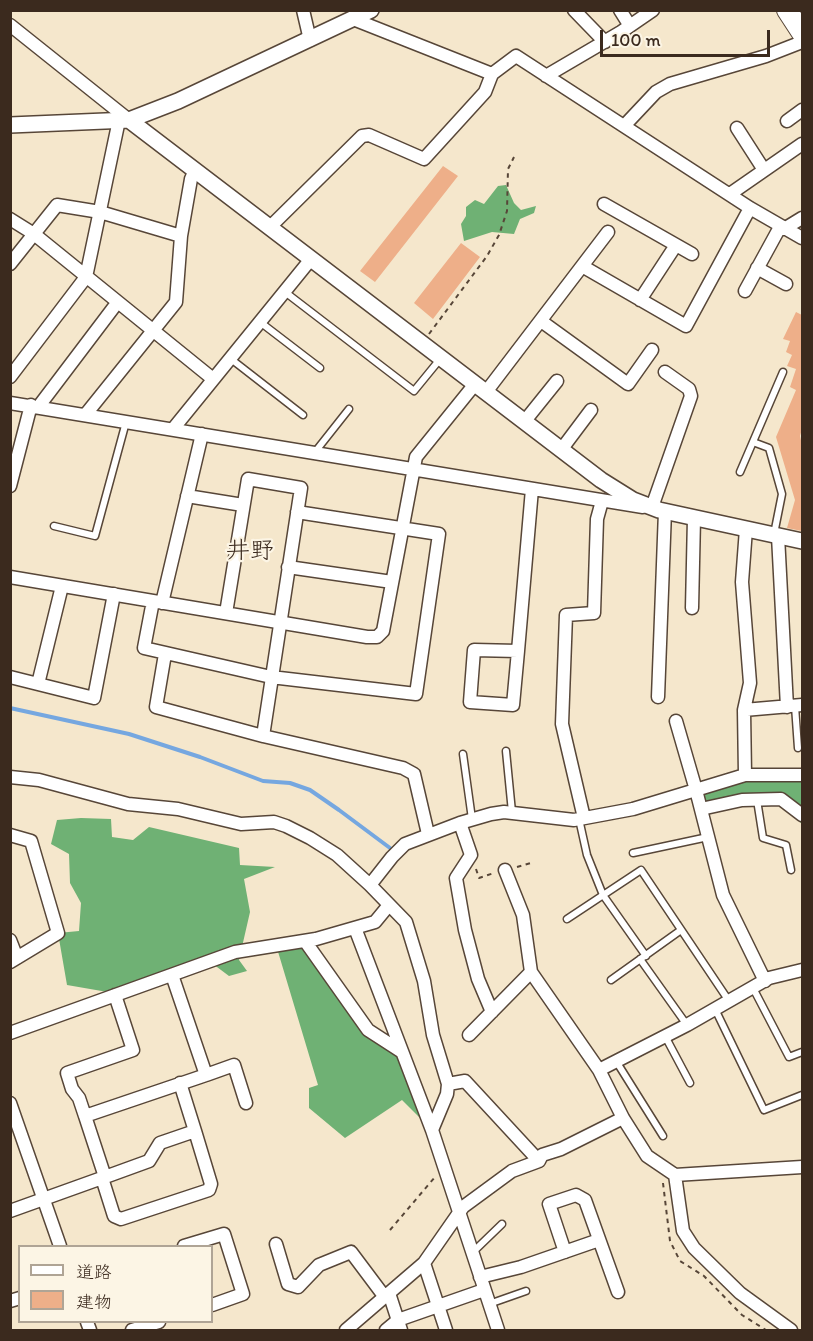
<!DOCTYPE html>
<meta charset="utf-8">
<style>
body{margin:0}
#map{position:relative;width:813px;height:1341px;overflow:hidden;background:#f5e7cc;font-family:Itim,"Klee One",sans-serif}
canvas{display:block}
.frame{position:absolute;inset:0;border:12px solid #3b2a1e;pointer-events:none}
.legend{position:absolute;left:18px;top:1245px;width:195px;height:78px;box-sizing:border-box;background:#fcf5e5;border:2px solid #afa495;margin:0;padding:8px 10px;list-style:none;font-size:18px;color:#3b2a1e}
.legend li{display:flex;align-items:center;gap:12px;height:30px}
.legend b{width:30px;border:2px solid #afa495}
.scale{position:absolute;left:600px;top:30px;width:170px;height:27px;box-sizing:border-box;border:3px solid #3b2a1e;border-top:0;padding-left:8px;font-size:18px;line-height:21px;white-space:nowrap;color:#3b2a1e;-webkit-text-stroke:4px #fcf5e5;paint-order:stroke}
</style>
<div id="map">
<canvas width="813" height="1341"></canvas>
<div class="frame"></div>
<ul class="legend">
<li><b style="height:8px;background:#fff"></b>道路</li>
<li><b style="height:16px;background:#eeaf89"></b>建物</li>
</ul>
<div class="scale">100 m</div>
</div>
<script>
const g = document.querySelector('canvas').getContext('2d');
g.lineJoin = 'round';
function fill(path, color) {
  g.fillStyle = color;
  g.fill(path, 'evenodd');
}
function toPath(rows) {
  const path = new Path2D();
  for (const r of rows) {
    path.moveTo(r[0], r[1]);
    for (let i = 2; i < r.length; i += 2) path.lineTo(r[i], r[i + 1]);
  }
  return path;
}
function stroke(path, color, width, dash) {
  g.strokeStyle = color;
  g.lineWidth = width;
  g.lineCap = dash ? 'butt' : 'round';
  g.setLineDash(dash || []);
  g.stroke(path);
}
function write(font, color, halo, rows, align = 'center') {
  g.font = font + ' Itim,"Klee One",sans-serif';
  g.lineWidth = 4.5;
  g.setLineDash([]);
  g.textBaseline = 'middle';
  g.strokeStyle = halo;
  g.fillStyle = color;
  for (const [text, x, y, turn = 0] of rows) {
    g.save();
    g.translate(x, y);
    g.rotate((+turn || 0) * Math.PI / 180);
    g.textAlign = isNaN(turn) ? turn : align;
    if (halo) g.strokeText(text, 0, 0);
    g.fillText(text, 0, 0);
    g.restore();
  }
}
const forest = toPath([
 [506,185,514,203,521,210,536,206,534,213,520,219,514,234,492,232,464,241,461,224,466,216,466,207,475,200,484,204,498,186],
 [745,775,802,775,802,824,781,805,752,800,701,809,696,790],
 [81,818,111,819,112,837,133,840,149,827,239,848,240,865,275,867,244,879,250,912,239,960,247,971,229,976,209,961,119,994,67,985,58,933,79,931,81,903,70,883,69,854,51,844,57,820],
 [305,941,368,1030,402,1052,432,1130,402,1100,345,1138,309,1108,309,1088,318,1085,276,945]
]);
const stream = toPath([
 [10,708,129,734,200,757,263,781,290,783,310,790,339,810,390,848]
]);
const building = toPath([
 [443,166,458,176,375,282,360,271],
 [461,243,480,257,433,319,414,303],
 [796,312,802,315,802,429,800,436,802,445,802,531,787,528,795,500,776,437,796,390,790,387,796,369,787,366,792,355,786,352,790,341,783,339]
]);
const path = toPath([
 [429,334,487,256,499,235,507,211,508,169,514,157],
 [517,867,534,862],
 [476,869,479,878,494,873],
 [663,1183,670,1241,680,1261,704,1276,742,1315,766,1330],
 [390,1230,435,1177]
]);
const service = toPath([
 [285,292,414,391,441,358],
 [260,322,320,368],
 [231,359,303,415],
 [753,442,769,448,782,494,774,534],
 [315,452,349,409],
 [740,472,783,372],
 [54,526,95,536,126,422],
 [795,706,798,748],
 [506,751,512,812],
 [463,754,472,819],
 [757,800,763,838,786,845,791,870],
 [579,819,587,855,603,895,646,956],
 [633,853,708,837],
 [567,919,641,870,729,1001],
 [640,959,687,1025],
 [611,980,681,930],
 [753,988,789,1057,802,1052],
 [715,1009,764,1110,802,1095],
 [665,1036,690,1083],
 [616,1061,663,1136],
 [472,1253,502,1224],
 [489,1304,526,1291]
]);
const minor = toPath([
 [303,10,310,40],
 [574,10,605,42],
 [620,10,630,26],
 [353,19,492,74,516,56,750,208,802,238],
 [10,25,129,120],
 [546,76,621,32,653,10],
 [787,121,802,110],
 [624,126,656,92,670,84,766,56,802,42],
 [737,128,764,170],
 [730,194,802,144],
 [604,204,692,254],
 [10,219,34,234,213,379],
 [270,227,362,136,369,135,424,159,485,92,492,74],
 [784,229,802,218],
 [10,264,57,205,100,212,181,236],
 [582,266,686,326,750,208],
 [757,268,786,284],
 [745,291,780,227],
 [640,300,676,245],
 [541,321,628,384,652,350],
 [10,377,86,277,119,120],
 [486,392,608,232],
 [10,403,643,507],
 [39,406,117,303],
 [86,414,176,302,181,236,191,179,195,170],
 [524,422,557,381],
 [173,429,311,259],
 [561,450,591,410],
 [10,486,31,405],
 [187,496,243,505],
 [652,507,691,396,689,389,665,372],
 [778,536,787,707],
 [288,567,392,582],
 [10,577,367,637,377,637,383,631,416,457,475,384],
 [153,601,144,648,271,677,416,694,439,534,297,512],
 [162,603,202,434],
 [692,608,694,518],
 [226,613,248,479,301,488,263,736],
 [518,651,474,650,470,702,513,705,518,651,532,489],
 [165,654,156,707,263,736,403,768,414,774,428,834],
 [10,677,94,698,114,594],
 [38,684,62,586],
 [658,697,665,511],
 [744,710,750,683,742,582,746,529],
 [676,721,696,790,723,895,765,981],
 [745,775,744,710,802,705],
 [10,777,39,780,128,804,178,809,241,824,274,822,286,826,310,838,337,855,370,885,406,922,424,981,433,1035,448,1084,447,1094,432,1130],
 [701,809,742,800,781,799,802,815],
 [584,818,562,724,566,615,594,613,597,519,602,501],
 [460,823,471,855,456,878,465,930,478,979,492,1012],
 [10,835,31,841,58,933,10,962],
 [505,870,523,915,531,972,599,1070,623,1118,647,1156,675,1175,802,1167],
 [370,885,392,857,405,844,460,823,491,814,504,812,574,820,633,809,745,775,802,775],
 [355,928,432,1130,498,1330],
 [10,940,17,958],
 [305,941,368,1030,402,1052],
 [172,975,206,1075,234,1065,246,1103],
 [115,995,133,1050,67,1073,72,1089,79,1098,85,1116,206,1075],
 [10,1033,235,952,316,939,375,922,389,905],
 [469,1035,531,972],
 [599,1070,687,1025,769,978,802,970],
 [448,1084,465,1081,539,1161],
 [10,1103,60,1246],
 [85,1116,105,1177,149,1161,160,1143,195,1131,180,1083],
 [675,1175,683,1231,694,1248,740,1293,791,1330],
 [105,1177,102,1178,114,1216,121,1219,209,1190,211,1184,195,1131],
 [10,1211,102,1178],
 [276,1244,288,1284,298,1287,319,1265,351,1252,384,1296],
 [184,1246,224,1234,243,1294,212,1305],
 [565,1252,549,1204,576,1195,585,1200,618,1292],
 [424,1263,446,1330],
 [480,1277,521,1267,599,1240],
 [389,1293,401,1330],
 [10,1301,20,1298],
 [87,1322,90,1330],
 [132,1330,159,1322],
 [346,1330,424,1263,463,1207,512,1171,539,1161,542,1155,561,1149,623,1118],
 [386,1330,398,1320,484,1290]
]);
const tertiary = toPath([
 [129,120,601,480,633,500,659,510,802,541],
 [10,125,129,120,178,101,371,10]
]);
const trunk = toPath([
 [787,10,802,33]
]);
const quarterNames = [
 ["井野",250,552]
];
fill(forest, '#6fb174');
stroke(stream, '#75a7e0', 4);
fill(building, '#eeaf89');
stroke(service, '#574638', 9);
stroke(minor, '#574638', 15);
stroke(tertiary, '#574638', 18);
stroke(trunk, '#574638', 22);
stroke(path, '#574638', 2, [4.5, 4.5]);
stroke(service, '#fff', 6);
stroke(minor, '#fff', 12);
stroke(tertiary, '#fff', 15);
stroke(trunk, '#fff', 20);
write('24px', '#3b2a1e', '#fcf5e5', quarterNames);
</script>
